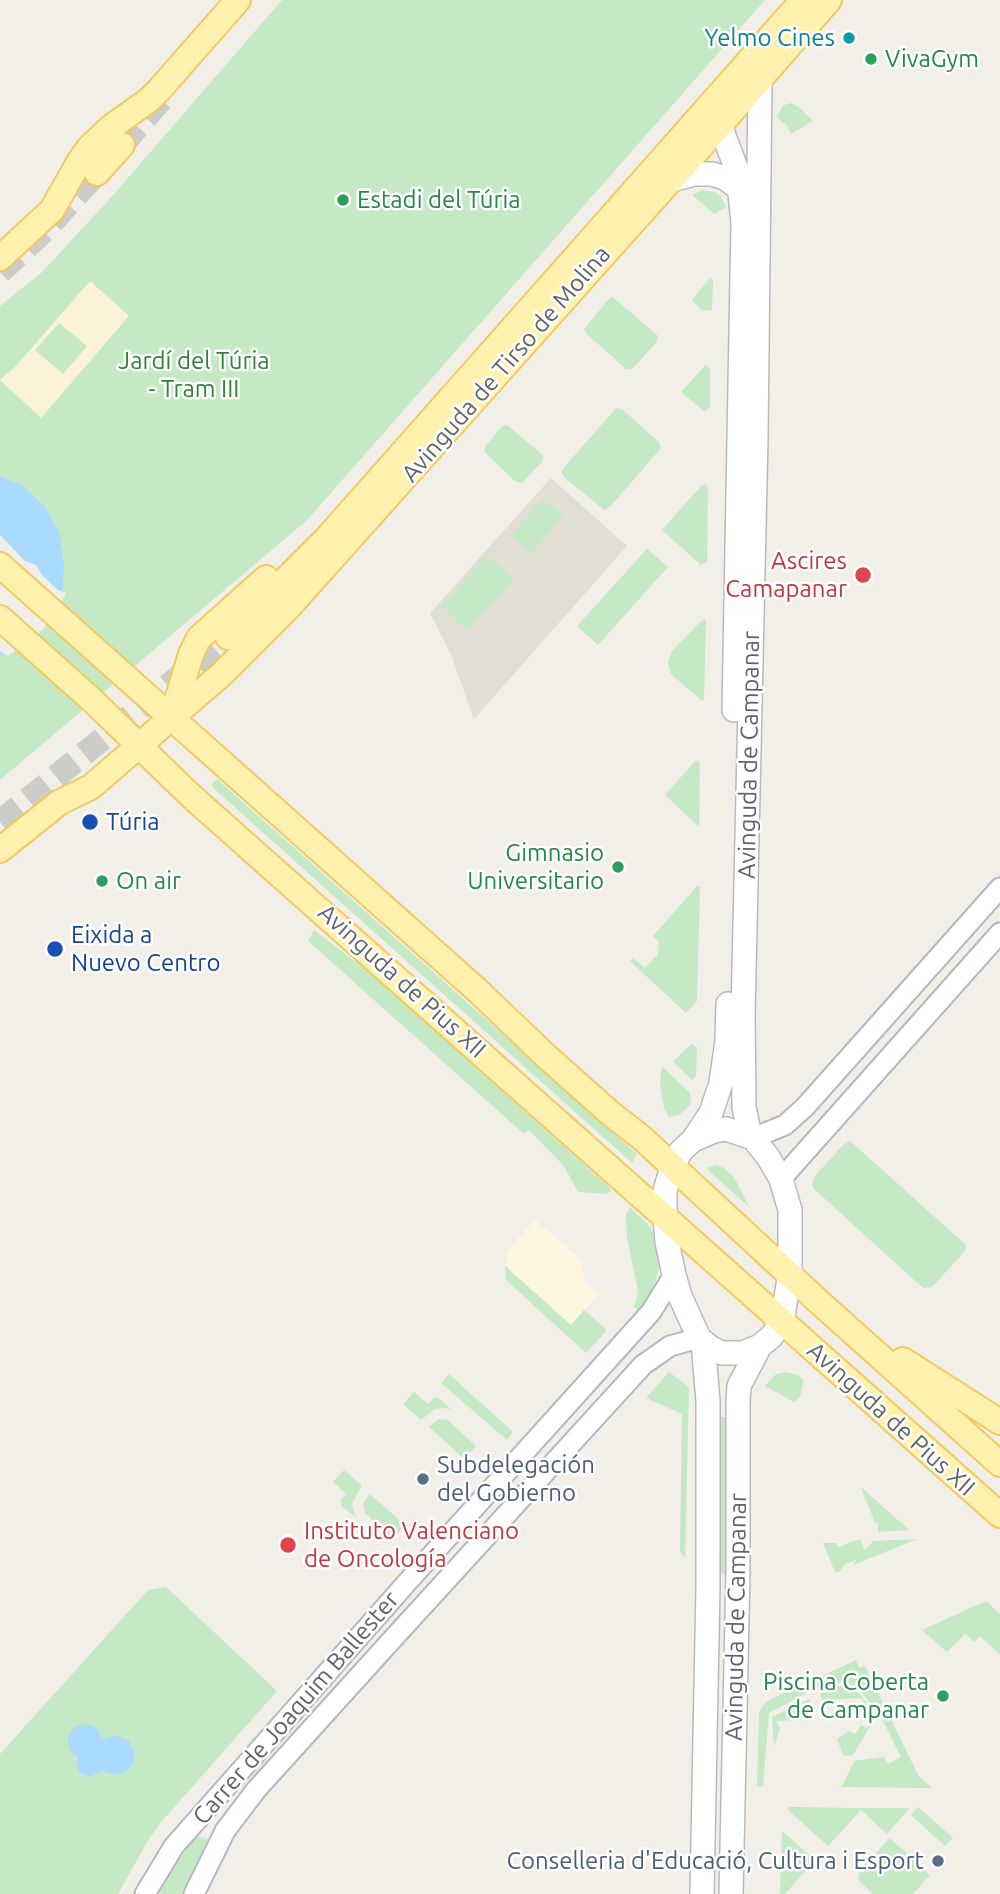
<!DOCTYPE html>
<meta charset="utf-8">
<style>
body{margin:0}
canvas{display:block;background:#f1efe8}
</style>
<canvas width="1000" height="1894"></canvas>
<script>
const g = document.querySelector('canvas').getContext('2d');
g.lineJoin = 'round';
function fill(path, color) {
  g.fillStyle = color;
  g.fill(path, 'evenodd');
}
function toPath(rows) {
  const path = new Path2D();
  for (const r of rows) {
    path.moveTo(r[0], r[1]);
    for (let i = 2; i < r.length; i += 2) path.lineTo(r[i], r[i + 1]);
  }
  return path;
}
function stroke(path, color, width, dash) {
  g.strokeStyle = color;
  g.lineWidth = width;
  g.lineCap = dash ? 'butt' : 'round';
  g.setLineDash(dash || []);
  g.stroke(path);
}
function write(font, color, halo, rows, align = 'center') {
  g.font = font + ' Ubuntu,sans-serif';
  g.lineWidth = 5;
  g.setLineDash([]);
  g.textBaseline = 'middle';
  g.strokeStyle = halo;
  g.fillStyle = color;
  for (const [text, x, y, turn = 0] of rows) {
    g.save();
    g.translate(x, y);
    g.rotate((+turn || 0) * Math.PI / 180);
    g.textAlign = isNaN(turn) ? turn : align;
    if (halo) g.strokeText(text, 0, 0);
    g.fillText(text, 0, 0);
    g.restore();
  }
}
const commercial = toPath([
 [535,1220,582,1260,584,1281,598,1295,572,1325,505,1266,506,1255,511,1246]
]);
const education = toPath([
 [551,478,627,546,474,719,451,655,430,613]
]);
const green = toPath([
 [282,0,765,0,307,520,0,780,0,306,41,273,108,201],
 [790,103,799,107,813,121,791,134,787,125,777,118,782,106],
 [702,190,715,192,721,197,726,207,714,214,692,195],
 [710,278,713,279,712,310,702,311,692,300],
 [613,297,658,336,657,342,632,369,626,369,587,334,584,329,609,299],
 [706,365,710,369,710,407,704,411,681,392],
 [616,408,622,409,659,442,661,448,610,507,604,510,564,477,561,471],
 [507,425,543,455,542,462,522,483,516,482,484,452,485,447,502,426],
 [706,484,708,488,707,561,701,565,662,530,701,486],
 [543,499,564,516,531,553,511,535],
 [647,549,668,567,598,645,577,626],
 [487,555,514,579,468,630,441,606],
 [706,619,704,700,702,701,671,674,668,662,672,651,702,620],
 [696,760,700,762,699,827,665,795],
 [217,779,637,1154,632,1163,211,786],
 [697,886,700,887,697,1001,686,1013,630,961,633,958,645,968,658,954,659,942,653,936],
 [314,930,369,972,611,1189,610,1192,607,1194,578,1192,564,1166,529,1130,524,1134,308,941],
 [691,1044,696,1046,697,1050,696,1076,692,1080,673,1062],
 [662,1066,690,1093,691,1104,679,1115,669,1117,664,1108,660,1085],
 [850,1141,966,1245,965,1251,932,1287,923,1288,814,1189,812,1185,814,1177,844,1144],
 [715,1165,724,1168,734,1177,749,1207,709,1171,707,1168],
 [630,1207,650,1227,656,1238,660,1262,654,1287,638,1311,633,1306,636,1302,638,1290,627,1238,626,1215],
 [505,1266,571,1325,584,1310,607,1330,586,1353,506,1280],
 [669,1372,689,1387,685,1558,680,1551,682,1414,646,1398],
 [785,1372,798,1375,804,1380,800,1397,794,1402,765,1386,776,1374],
 [449,1374,513,1432,507,1440,441,1383],
 [414,1392,428,1404,434,1398,439,1398,453,1411,447,1408,435,1409,421,1420,403,1404],
 [718,1417,726,1417,729,1576,727,1577,718,1570],
 [438,1419,448,1420,476,1446,464,1459,429,1427],
 [344,1470,362,1486,353,1501,352,1506,356,1518,342,1506,341,1500,346,1494,333,1482],
 [861,1487,909,1530,878,1532,878,1524,875,1523],
 [370,1494,405,1525,393,1539,365,1513,363,1503],
 [860,1539,865,1551,873,1541,917,1539,853,1565,856,1560,845,1564,839,1572,835,1572,823,1543,836,1543,838,1547],
 [166,1587,277,1691,162,1821,148,1840,118,1894,0,1894,0,1754,148,1590],
 [986,1601,1000,1614,1000,1655,980,1636,974,1642,965,1634,947,1652,922,1630],
 [856,1660,859,1668,865,1666,918,1775,932,1788,834,1787,842,1786,854,1761,884,1757,888,1764,901,1757,883,1721,861,1691,845,1681,814,1690,811,1681],
 [803,1685,806,1693,769,1713,763,1786,757,1786,759,1712,764,1704,771,1699],
 [841,1686,847,1686,859,1693,876,1717,853,1755,846,1756,843,1755,837,1739,849,1731,855,1734,861,1725,867,1728,874,1717,862,1711,866,1705,861,1698,822,1700,820,1694],
 [809,1699,813,1709,807,1713,795,1720,776,1721,780,1729,774,1747,772,1717],
 [789,1807,859,1808,910,1808,887,1834,861,1810,828,1846,788,1810],
 [918,1807,953,1838,945,1846,911,1815],
 [782,1831,815,1860,785,1894,780,1894],
 [196,1837,210,1839,183,1894,159,1894,173,1868],
 [890,1838,930,1875,913,1894,873,1894,858,1880,860,1870]
]);
const sand = toPath([
 [90,281,129,316,41,418,0,380,16,366],
 [59,323,87,346,63,374,35,350]
]);
const water = toPath([
 [0,476,23,486,45,507,60,534,64,565,62,594,7,653,0,656],
 [88,1724,97,1729,102,1739,117,1735,129,1741,135,1753,132,1766,127,1771,115,1775,101,1771,90,1777,79,1772,76,1763,78,1757,71,1752,67,1741,69,1735,76,1726]
]);
const pier = toPath([
 [0,535,25,561,36,565,42,575,58,590,66,593,58,611,47,625,35,637,8,656,0,651]
]);
const primaryTunnel = toPath([
 [122,145,168,92],
 [0,272,44,231,97,173],
 [0,822,228,637]
]);
const tertiary = toPath([
 [753,1138,785,1125,805,1107,1000,888],
 [781,1179,1000,933],
 [145,1894,174,1846,411,1578,651,1312,674,1275],
 [194,1894,225,1831,256,1790,389,1643,643,1365,670,1346,699,1338]
]);
const secondary = toPath([
 [714,109,738,173,743,224,734,710],
 [671,180,694,174,712,174,725,178,741,190],
 [726,1129,753,1138,768,1157,781,1179,790,1210,790,1273,782,1322,771,1337,760,1346,743,1353,722,1353,711,1348,699,1338,680,1296,674,1275,667,1242,665,1216,665,1191,672,1167,681,1151,693,1140,714,1131,726,1129],
 [750,1136,744,1107,743,1015,756,438,760,79],
 [693,1140,711,1113,721,1083,727,1041,728,1004],
 [702,1894,708,1586,708,1401,703,1342],
 [731,1894,738,1571,738,1403,739,1386,760,1346]
]);
const primary = toPath([
 [97,173,122,145],
 [0,258,52,210,79,162,89,148,111,127,149,100,159,90,238,0],
 [0,565,478,991,546,1056,610,1113,642,1138,819,1302,1000,1464],
 [0,618,93,701,191,796,1000,1515],
 [228,637,327,538,803,0],
 [172,717,191,654,199,638,266,578],
 [0,850,60,802,91,787,223,673,288,608,720,125,829,0],
 [903,1360,1000,1422]
]);
const markers = [
 [849,38,7,"#0f9aa8"],
 [871,59,7,"#2e9e5b"],
 [343,200,7,"#2e9e5b"],
 [863,575,9,"#e0444e"],
 [90,822,9,"#1a4fb4"],
 [618,867,7,"#2e9e5b"],
 [102,881,7,"#2e9e5b"],
 [55,949,9,"#1a4fb4"],
 [423,1479,7,"#5c6f8a"],
 [288,1545,9,"#e0444e"],
 [943,1696,7,"#2e9e5b"],
 [938,1861,7,"#5c6f8a"]
];
const cultureNames = [
 ["Yelmo Cines",835,38]
];
const leisureNames = [
 ["VivaGym",885,59],
 ["Estadi del Túria",357,200],
 ["Gimnasio",604,853,"right"],
 ["Universitario",604,881,"right"],
 ["On air",116,881],
 ["Piscina Coberta",929,1682,"right"],
 ["de Campanar",929,1710,"right"]
];
const parkNames = [
 ["Jardí del Túria",194,361],
 ["- Tram III",194,389]
];
const streetNames = [
 ["Avinguda de Tirso de Molina",506,364,-49],
 ["Avinguda de Campanar",749,755,-89],
 ["Avinguda de Pius XII",402,981,42],
 ["Avinguda de Pius XII",891,1419,42],
 ["Avinguda de Campanar",736,1617,-89],
 ["Carrer de Joaquim Ballester",296,1708,-49]
];
const healthNames = [
 ["Ascires",847,561],
 ["Camapanar",847,589],
 ["Instituto Valenciano",304,1531,"left"],
 ["de Oncología",304,1559,"left"]
];
const transitNames = [
 ["Túria",106,822],
 ["Eixida a",71,935],
 ["Nuevo Centro",71,963]
];
const serviceNames = [
 ["Subdelegación",437,1465],
 ["del Gobierno",437,1493],
 ["Conselleria d'Educació, Cultura i Esport",924,1861,"right"]
];
fill(commercial, '#fef7e0');
fill(education, '#e1ded6');
fill(green, '#c5e8c5');
fill(sand, '#fbf3d9');
fill(water, '#aadaff');
fill(pier, '#f1efe8');
stroke(primaryTunnel, '#ccccc8', 24, [24, 12]);
stroke(tertiary, '#b5b8bc', 23);
stroke(secondary, '#b6babf', 26);
stroke(primary, '#f2c960', 28);
stroke(tertiary, '#fff', 19);
stroke(secondary, '#fff', 23);
stroke(primary, '#fff2af', 24);
for (const [x, y, r, color] of markers) {
  const dot = new Path2D();
  dot.arc(x, y, r, 0, 2 * Math.PI);
  g.fillStyle = color;
  g.fill(dot);
  stroke(dot, '#fff', 2.5);
}
write('24px', '#0d838f', '#fff', cultureNames, 'right');
write('24px', '#27864d', '#fff', leisureNames, 'left');
write('24px', '#348238', '#fff', parkNames);
write('24px', '#5f6368', '#fff', streetNames);
write('24px', '#be3a42', '#fff', healthNames, 'right');
write('24px', '#164399', '#fff', transitNames, 'left');
write('24px', '#4e5e75', '#fff', serviceNames, 'left');
</script>
